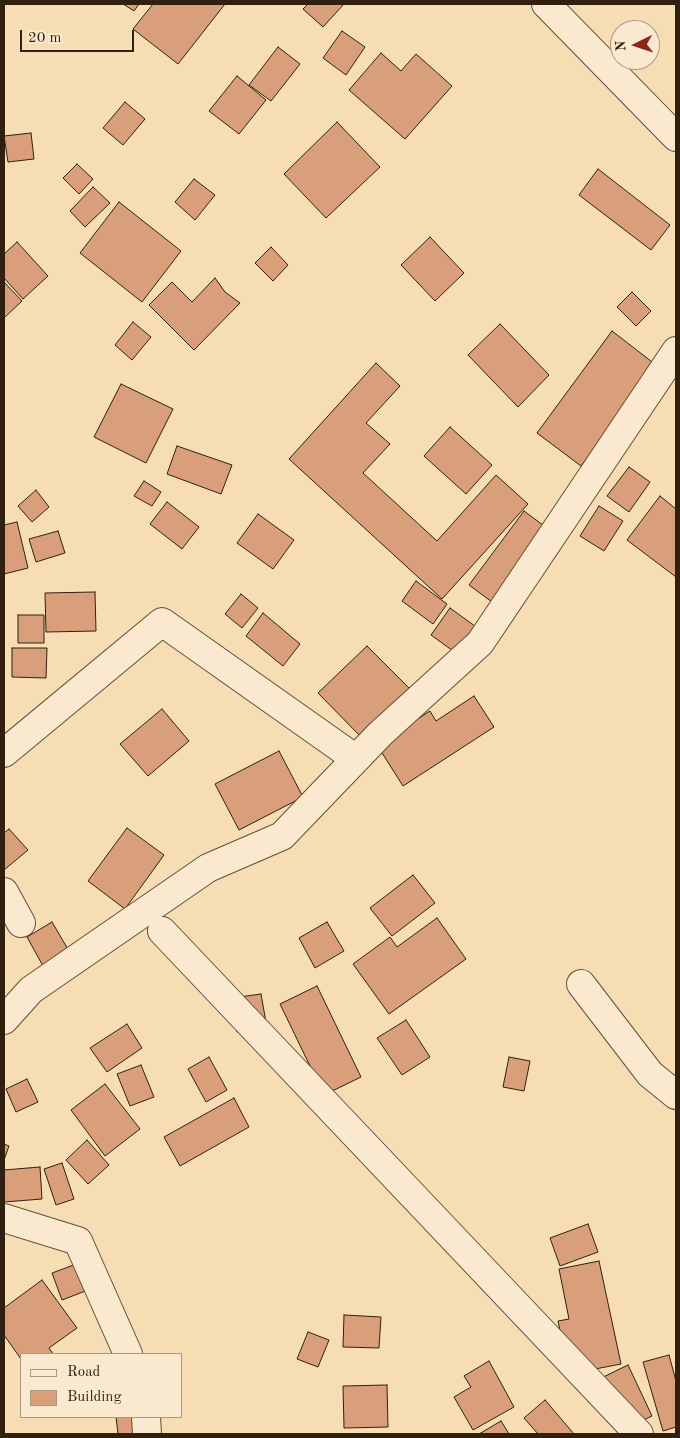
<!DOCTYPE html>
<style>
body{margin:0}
#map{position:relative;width:680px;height:1438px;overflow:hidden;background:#f7ddb4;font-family:"Old Standard TT",serif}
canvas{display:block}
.frame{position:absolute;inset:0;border:5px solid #312010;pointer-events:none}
.legend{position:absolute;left:20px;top:1353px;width:162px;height:65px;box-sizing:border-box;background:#fae9ce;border:1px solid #aa9982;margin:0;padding:6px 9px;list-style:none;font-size:15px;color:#312010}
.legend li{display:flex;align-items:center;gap:10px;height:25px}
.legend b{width:25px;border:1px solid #aa9982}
.north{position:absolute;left:610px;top:20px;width:50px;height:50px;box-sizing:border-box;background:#fae9ce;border:1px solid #aa9982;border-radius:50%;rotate:266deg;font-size:14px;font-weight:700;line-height:20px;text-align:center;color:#312010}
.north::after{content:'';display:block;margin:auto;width:18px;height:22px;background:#8f2418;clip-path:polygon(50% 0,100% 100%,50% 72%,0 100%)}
.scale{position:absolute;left:20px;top:30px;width:114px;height:22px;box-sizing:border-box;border:2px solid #312010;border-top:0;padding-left:6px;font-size:15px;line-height:18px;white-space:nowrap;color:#312010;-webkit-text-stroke:4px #fae9ce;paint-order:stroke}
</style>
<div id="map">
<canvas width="680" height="1438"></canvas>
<div class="frame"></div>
<ul class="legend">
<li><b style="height:6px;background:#fae9ce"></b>Road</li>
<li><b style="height:14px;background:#d99f7a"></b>Building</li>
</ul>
<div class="north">N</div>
<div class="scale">20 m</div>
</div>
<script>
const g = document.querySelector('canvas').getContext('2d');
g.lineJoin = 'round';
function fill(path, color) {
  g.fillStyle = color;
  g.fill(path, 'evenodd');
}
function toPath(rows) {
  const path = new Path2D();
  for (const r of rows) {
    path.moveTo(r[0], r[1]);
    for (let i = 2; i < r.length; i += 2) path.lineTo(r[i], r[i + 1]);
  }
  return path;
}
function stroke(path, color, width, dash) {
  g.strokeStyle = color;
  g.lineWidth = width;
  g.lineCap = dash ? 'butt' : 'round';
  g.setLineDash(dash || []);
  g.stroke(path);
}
const building = toPath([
 [123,4,139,4,134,11,123,4],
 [153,4,225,4,178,64,133,29,153,4],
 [308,4,344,4,323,27,303,9,308,4],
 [342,31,365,47,346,75,323,58,342,31],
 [278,47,300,64,271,101,249,85,278,47],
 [381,53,401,71,416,54,452,86,405,139,349,90,381,53],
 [237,76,266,100,239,134,209,111,237,76],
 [125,102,145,119,123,145,103,128,125,102],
 [337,122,380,167,326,218,284,174,337,122],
 [31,133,34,159,8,162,4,136,31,133],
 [77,164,93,179,79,194,63,178,77,164],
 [598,169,670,225,651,250,579,195,598,169],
 [194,179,215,195,195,220,175,202,194,179],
 [93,187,110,203,85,227,70,211,93,187],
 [119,202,181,251,142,302,80,253,119,202],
 [430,237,464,273,435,301,401,265,430,237],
 [17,242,48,276,23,299,4,278,4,254,17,242],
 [271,247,288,265,273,281,255,263,271,247],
 [215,278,225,292,240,303,194,350,149,305,172,282,192,302,215,278],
 [4,282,22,301,4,318,4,282],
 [632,292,651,311,636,326,617,307,632,292],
 [133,322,151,337,132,360,115,345,133,322],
 [500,324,549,375,518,407,468,355,500,324],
 [612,331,656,365,581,466,537,433,612,331],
 [376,363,400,386,366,423,390,444,363,473,437,541,496,475,528,504,442,599,289,459,376,363],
 [121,384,173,409,146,463,94,437,121,384],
 [450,427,492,465,466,494,424,456,450,427],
 [177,446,232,465,221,494,167,474,177,446],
 [629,467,650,482,629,512,607,496,629,467],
 [144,481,161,492,152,506,134,496,144,481],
 [36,490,49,507,32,522,18,506,36,490],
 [660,496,676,509,676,577,627,540,660,496],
 [167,502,199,527,182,549,150,524,167,502],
 [599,506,623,521,604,551,580,536,599,506],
 [524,511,551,531,496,605,469,585,524,511],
 [258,514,294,540,273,569,237,543,258,514],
 [17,522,28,568,4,574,4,525,17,522],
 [58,531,65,553,36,562,29,539,58,531],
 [416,581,447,604,433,624,402,601,416,581],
 [95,592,96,631,46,632,45,593,95,592],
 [241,594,258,608,242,628,225,614,241,594],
 [450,608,479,629,460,656,431,635,450,608],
 [263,613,300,644,283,666,246,636,263,613],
 [18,615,44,615,44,643,18,643,18,615],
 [367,646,413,692,364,740,318,693,367,646],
 [12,648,47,648,46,678,12,677,12,648],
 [474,696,494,727,403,786,377,745,430,711,436,721,474,696],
 [162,709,189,741,148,776,120,744,162,709],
 [279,751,303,797,239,830,215,784,279,751],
 [127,828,164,855,125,909,88,881,127,828],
 [9,829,28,850,4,870,4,833,9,829],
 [413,875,435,903,392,936,370,908,413,875],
 [437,918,466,959,389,1014,353,964,390,937,397,947,437,918],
 [52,922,69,951,43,966,27,937,52,922],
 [327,922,344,951,315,968,299,938,327,922],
 [317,986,361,1077,324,1095,280,1004,317,986],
 [261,994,267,1028,237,1032,232,998,261,994],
 [406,1020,430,1057,402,1075,377,1038,406,1020],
 [127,1024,142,1048,107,1072,90,1048,127,1024],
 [209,1057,227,1090,206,1102,188,1069,209,1057],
 [509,1057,530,1061,524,1091,503,1087,509,1057],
 [141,1065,154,1097,130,1106,117,1074,141,1065],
 [27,1079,38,1102,16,1112,6,1089,27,1079],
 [105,1084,140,1129,105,1156,71,1110,105,1084],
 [234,1098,249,1127,180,1166,164,1137,234,1098],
 [87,1140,109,1165,88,1184,66,1160,87,1140],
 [4,1144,9,1146,4,1160,4,1144],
 [62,1163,74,1199,56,1205,44,1169,62,1163],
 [40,1167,42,1199,4,1202,4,1170,40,1167],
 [588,1224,598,1252,560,1266,550,1238,588,1224],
 [599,1261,621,1364,569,1374,558,1321,569,1319,559,1269,599,1261],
 [79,1263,88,1290,62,1300,52,1273,79,1263],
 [42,1280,77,1328,49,1348,53,1354,21,1354,21,1359,4,1335,4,1308,42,1280],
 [344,1315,381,1317,379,1348,343,1347,344,1315],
 [308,1332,329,1340,318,1367,297,1359,308,1332],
 [669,1355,676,1381,676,1427,663,1431,643,1362,669,1355],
 [489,1361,514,1407,473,1430,454,1397,471,1387,464,1376,489,1361],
 [628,1365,652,1416,631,1426,593,1382,628,1365],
 [387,1385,388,1427,344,1428,343,1386,387,1385],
 [545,1400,574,1434,538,1434,524,1418,545,1400],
 [116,1417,135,1417,134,1434,118,1434,116,1417],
 [501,1421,509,1434,479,1434,501,1421]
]);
const minor = toPath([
 [546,4,676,137],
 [4,753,162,622,356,759],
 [4,892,21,923],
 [162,931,639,1434],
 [581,984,650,1074,676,1095],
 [4,1020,31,990,208,868,282,836,380,734,480,643,676,351],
 [4,1218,78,1241,128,1354],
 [146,1417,147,1434]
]);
fill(building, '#d99f7a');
stroke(building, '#312010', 1);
stroke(minor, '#624f39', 30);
stroke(minor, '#fae9ce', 28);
</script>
